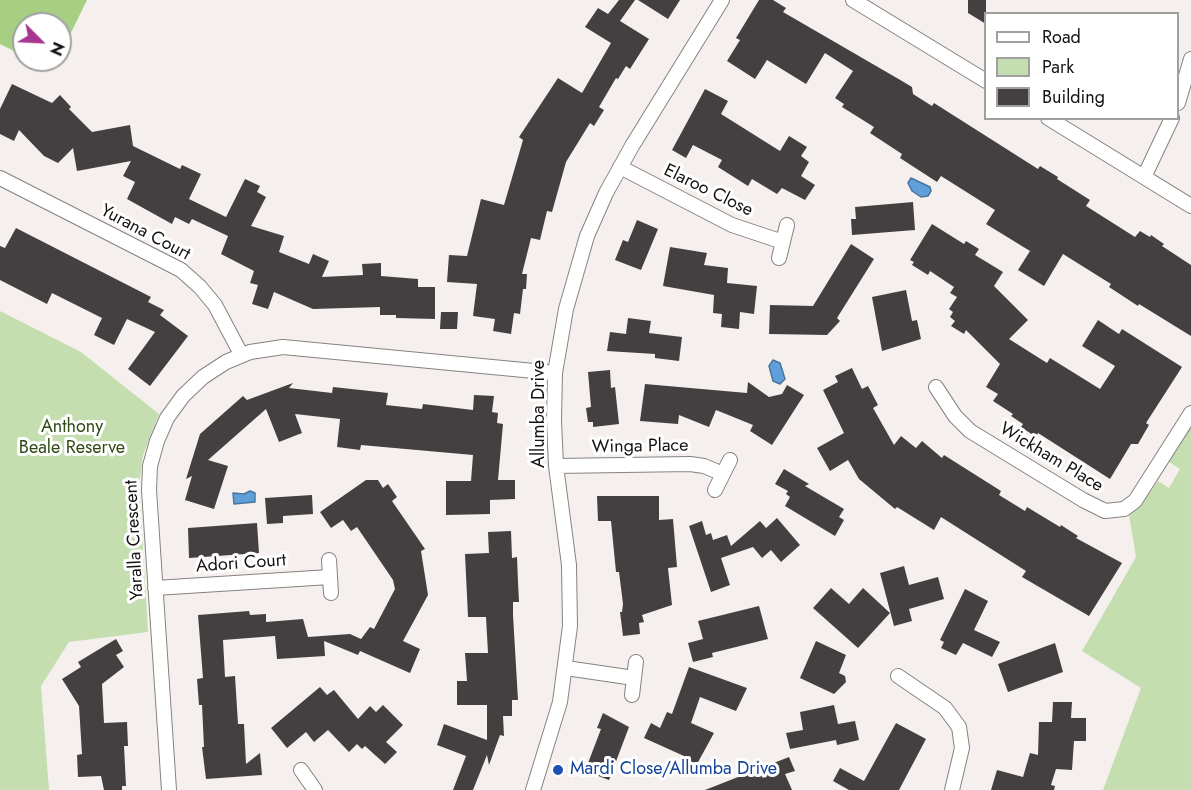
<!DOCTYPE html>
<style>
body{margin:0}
#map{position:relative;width:1191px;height:790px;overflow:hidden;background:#f5f0ed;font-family:Jost,sans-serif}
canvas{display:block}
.legend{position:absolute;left:984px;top:12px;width:195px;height:108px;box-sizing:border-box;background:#fff;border:2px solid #a1a0a0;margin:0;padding:8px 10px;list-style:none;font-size:18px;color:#131211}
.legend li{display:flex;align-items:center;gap:12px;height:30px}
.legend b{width:30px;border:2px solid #a1a0a0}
.north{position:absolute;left:12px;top:12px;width:60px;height:60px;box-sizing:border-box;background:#fff;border:2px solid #a1a0a0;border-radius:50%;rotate:114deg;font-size:16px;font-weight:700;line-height:24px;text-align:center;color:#131211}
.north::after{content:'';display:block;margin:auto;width:21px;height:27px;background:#a73692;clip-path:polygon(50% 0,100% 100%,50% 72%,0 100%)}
</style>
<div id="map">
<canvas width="1191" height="790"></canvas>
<ul class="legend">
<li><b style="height:8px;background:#fff"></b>Road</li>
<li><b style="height:16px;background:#c5deb0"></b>Park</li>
<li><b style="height:16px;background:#444042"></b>Building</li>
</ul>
<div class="north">N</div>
</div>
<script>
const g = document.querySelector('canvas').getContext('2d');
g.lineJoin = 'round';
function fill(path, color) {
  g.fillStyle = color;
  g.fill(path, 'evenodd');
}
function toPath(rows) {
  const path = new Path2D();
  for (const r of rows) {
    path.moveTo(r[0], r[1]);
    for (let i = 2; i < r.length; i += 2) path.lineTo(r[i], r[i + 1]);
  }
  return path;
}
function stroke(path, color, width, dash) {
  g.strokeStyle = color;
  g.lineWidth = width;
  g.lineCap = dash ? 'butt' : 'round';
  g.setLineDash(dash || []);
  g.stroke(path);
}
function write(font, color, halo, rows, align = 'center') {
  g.font = font + ' Jost,sans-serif';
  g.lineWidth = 6;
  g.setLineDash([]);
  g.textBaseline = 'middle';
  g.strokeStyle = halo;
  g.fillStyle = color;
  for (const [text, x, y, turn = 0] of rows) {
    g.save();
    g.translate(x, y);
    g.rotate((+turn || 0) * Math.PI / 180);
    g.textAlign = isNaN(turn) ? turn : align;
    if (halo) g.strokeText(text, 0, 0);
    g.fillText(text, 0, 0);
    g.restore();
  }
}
const green = toPath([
 [0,311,81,352,159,414,143,455,139,485,148,632,69,642,41,686,49,790,0,790],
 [1191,427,1191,790,1103,790,1141,688,1082,651,1136,557,1129,515,1140,506,1158,481,1169,488,1180,469,1169,462]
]);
const forest = toPath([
 [0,0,87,0,60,55,60,24,24,24,24,56,0,44]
]);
const water = toPath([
 [911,178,930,187,931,191,928,196,921,197,912,191,908,183,911,178],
 [773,360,780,363,785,379,780,384,773,381,769,366,773,360],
 [250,491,255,493,255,502,234,504,233,493,244,494,250,491]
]);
const building = toPath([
 [619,0,635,0,620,21,649,39,630,69,626,66,618,79,616,78,599,107,604,110,594,126,590,123,566,162,552,212,547,211,540,240,531,238,522,274,527,274,526,289,523,289,520,314,514,313,511,334,493,331,495,319,473,316,477,284,447,282,449,255,467,256,481,199,504,205,523,140,519,137,558,78,582,93,611,43,585,27,598,8,608,14],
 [638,0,680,0,668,19],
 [759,0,773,0,786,8,783,12,902,81,912,87,913,94,932,106,934,103,1038,169,1040,166,1058,177,1057,179,1090,200,1086,206,1135,237,1140,231,1150,237,1151,235,1164,244,1162,246,1191,265,1191,336,1139,304,1138,306,1109,287,1111,284,1063,254,1044,286,1018,270,1030,251,986,224,995,210,941,176,937,182,900,158,902,154,870,133,874,127,842,107,844,104,835,98,853,71,825,53,806,84,767,60,755,79,727,61,740,40,736,38],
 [968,0,986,0,986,24,968,13],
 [12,84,52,103,60,95,71,107,69,109,92,132,130,125,133,146,180,169,182,165,201,174,189,199,226,217,245,179,260,186,257,192,266,197,251,226,284,236,279,252,309,264,313,254,329,261,322,277,363,275,362,264,381,263,381,276,418,279,418,287,435,287,435,319,396,318,396,315,380,315,380,307,313,309,274,292,268,309,252,304,258,285,250,283,254,271,221,254,228,236,192,219,189,224,175,217,172,224,127,199,135,182,123,176,131,161,77,171,73,148,58,163,44,156,19,130,14,141,0,134,0,109],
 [705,89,728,101,721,114,780,151,789,136,807,147,801,156,809,162,801,176,815,185,805,200,782,188,777,194,752,179,748,186,718,167,722,160,693,145,686,158,672,150],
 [913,202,915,230,852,235,851,219,856,219,855,207],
 [637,220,658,229,641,270,615,260,623,240,628,242],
 [932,224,964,244,966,241,979,249,975,255,1003,272,994,286,1028,320,1009,339,1047,363,1050,358,1100,389,1115,366,1082,346,1098,320,1119,334,1122,329,1182,367,1146,423,1149,425,1138,444,1131,444,1110,479,1038,433,1036,437,1021,427,1023,424,1011,416,1013,414,993,401,998,394,986,387,1000,364,966,330,964,334,951,326,955,321,950,317,953,312,949,309,957,297,950,293,954,287,930,271,928,275,912,265,914,262,910,260],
 [16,228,151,297,148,302,164,310,160,315,188,336,150,386,128,369,155,332,127,319,114,345,94,335,102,318,52,293,47,304,0,280,0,246,5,248],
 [851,244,874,259,837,318,840,321,827,335,769,334,770,305,813,306],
 [670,247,707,253,704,265,728,268,727,283,757,286,754,314,740,312,739,329,721,327,722,314,713,313,714,295,663,286],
 [906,290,912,321,917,320,921,339,882,351,872,297],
 [441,312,458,312,457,329,440,329],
 [628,318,651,321,649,333,682,337,679,361,655,358,655,354,607,351,610,332,626,334],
 [852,368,862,389,868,386,878,405,873,408,894,445,901,436,916,448,922,441,942,458,944,455,1001,491,999,495,1025,511,1027,507,1060,527,1061,525,1078,536,1076,538,1122,563,1089,616,1022,577,1026,571,941,517,934,530,897,507,895,509,859,479,848,460,830,471,817,448,844,433,823,390,838,382,835,376],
 [610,370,611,388,615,387,619,424,593,427,593,422,588,422,586,408,591,407,588,372],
 [748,382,769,397,782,394,787,385,804,395,772,445,750,431,753,425,716,410,709,427,679,415,678,424,640,421,645,384,747,393],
 [293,383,289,388,332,393,333,387,388,393,386,405,422,409,423,404,473,410,474,395,494,396,492,412,498,413,497,423,503,424,498,480,515,480,515,499,490,500,490,514,446,515,446,481,471,481,473,455,361,445,360,450,337,447,340,419,295,414,302,433,279,442,266,409,208,460,228,466,214,509,185,500,192,476,186,479,200,434,243,396,247,400],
 [784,469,809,484,805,486,844,509,839,517,844,520,835,536,785,506,790,497,786,494,788,491,775,484],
 [366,480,378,480,383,488,388,484,397,497,392,501,425,549,421,551,428,595,403,641,420,649,410,673,360,651,358,655,324,641,325,656,277,659,275,636,223,640,225,677,235,676,238,724,244,724,246,764,260,753,262,775,206,779,202,747,204,747,202,705,199,705,197,679,203,678,198,615,249,611,250,615,266,614,266,622,303,619,308,637,350,634,361,639,370,627,374,629,395,589,393,580,357,527,351,531,343,520,331,528,320,512],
 [312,495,313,514,283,516,283,523,267,524,265,498],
 [597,496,659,496,659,520,673,519,677,567,668,568,672,605,642,615,644,622,639,623,640,634,623,636,620,612,622,612,623,604,619,572,616,572,611,521,598,521],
 [777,518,800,545,781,562,771,550,762,558,753,547,721,558,730,585,711,592,689,526,702,521,706,535,711,533,713,540,727,535,731,546,760,521,766,528],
 [257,523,259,553,189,558,188,528],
 [511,531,512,558,517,557,518,582,519,602,513,602,513,615,518,700,512,700,512,716,503,716,504,736,500,735,489,765,487,755,473,790,453,790,466,756,437,745,444,724,487,740,487,705,457,705,457,681,467,681,465,653,488,653,486,617,468,617,465,554,489,553,488,532],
 [904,566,909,585,938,577,944,599,909,609,912,621,894,626,880,573],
 [831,588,849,604,863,588,890,613,858,648,813,608],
 [965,589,988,601,974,630,1000,642,992,657,963,643,956,655,941,648,944,642,940,640],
 [759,606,768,639,712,653,713,657,693,662,688,643,703,639,698,621],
 [116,639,123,651,116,655,124,667,102,684,104,723,127,722,128,746,124,746,126,786,122,786,122,790,104,790,101,776,78,777,77,755,82,754,79,706,62,679,81,667,78,662],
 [816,641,846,655,839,673,845,676,846,682,834,694,800,678],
 [1055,643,1063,672,1008,692,998,664],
 [689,667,747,688,736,711,700,697,691,723,714,733,697,764,683,758,684,756,644,738,651,723,660,728,667,712,672,714],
 [320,687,327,695,334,690,358,719,370,706,376,712,383,705,403,725,386,742,397,752,385,764,365,746,362,749,357,744,349,752,328,730,314,742,306,732,287,748,271,728],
 [1053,702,1072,702,1071,718,1086,718,1086,741,1074,741,1072,770,1056,769,1051,785,1055,786,1054,790,991,790,997,770,1023,777,1030,753,1038,755,1039,722,1052,722],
 [834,705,838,724,855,721,859,740,837,745,836,740,790,749,786,733,803,730,800,712],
 [603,713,629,727,609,780,585,771,601,729,597,728],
 [896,723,926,739,899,790,849,790,833,781,840,768,864,781],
 [789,757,795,771,785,774,792,790,705,790]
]);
const street = toPath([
 [853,0,986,81],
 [1178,103,1191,59],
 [1048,118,1191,206],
 [620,167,732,225,783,242],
 [1144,177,1172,118],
 [0,178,181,270,200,287,215,305,241,354],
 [779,258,787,225],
 [936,387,955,416,970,431,1083,500,1105,511,1124,509,1135,501,1191,413],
 [556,466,690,464,704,466,723,474],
 [715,490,730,460],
 [329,560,331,593],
 [155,588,330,577],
 [566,668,634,678],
 [898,676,945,708,959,727,962,748,952,790],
 [632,695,636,662],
 [301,770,315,790],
 [169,790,149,490,150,466,157,441,167,418,183,396,203,377,226,362,250,352,283,347,555,373],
 [533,790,560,702,570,626,569,565,556,466,554,420,555,373,566,309,587,236,606,193,632,146,722,0]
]);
const markers = [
 [558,770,6,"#1a4fb4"]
];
const streetNames = [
 ["Elaroo Close",708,191,26],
 ["Yurana Court",145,233,28],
 ["Allumba Drive",540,414,-90],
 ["Winga Place",640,447,-1],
 ["Wickham Place",1051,458,31],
 ["Yaralla Crescent",135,540,-93],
 ["Adori Court",241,564,-4]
];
const parkNames = [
 ["Anthony",72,428],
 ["Beale Reserve",72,449]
];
const transitNames = [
 ["Mardi Close/Allumba Drive",570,770]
];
fill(green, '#c5deb0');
fill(forest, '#a7cf84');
fill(water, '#5fa0da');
stroke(water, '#48759e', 1.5);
fill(building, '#444042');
stroke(street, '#868280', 16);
stroke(street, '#fff', 14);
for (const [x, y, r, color] of markers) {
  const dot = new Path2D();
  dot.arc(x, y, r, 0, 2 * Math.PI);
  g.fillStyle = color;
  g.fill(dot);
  stroke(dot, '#fff', 2);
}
write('18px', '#131211', '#fff', streetNames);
write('18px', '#314a16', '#fff', parkNames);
write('18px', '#164399', '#fff', transitNames, 'left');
</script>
